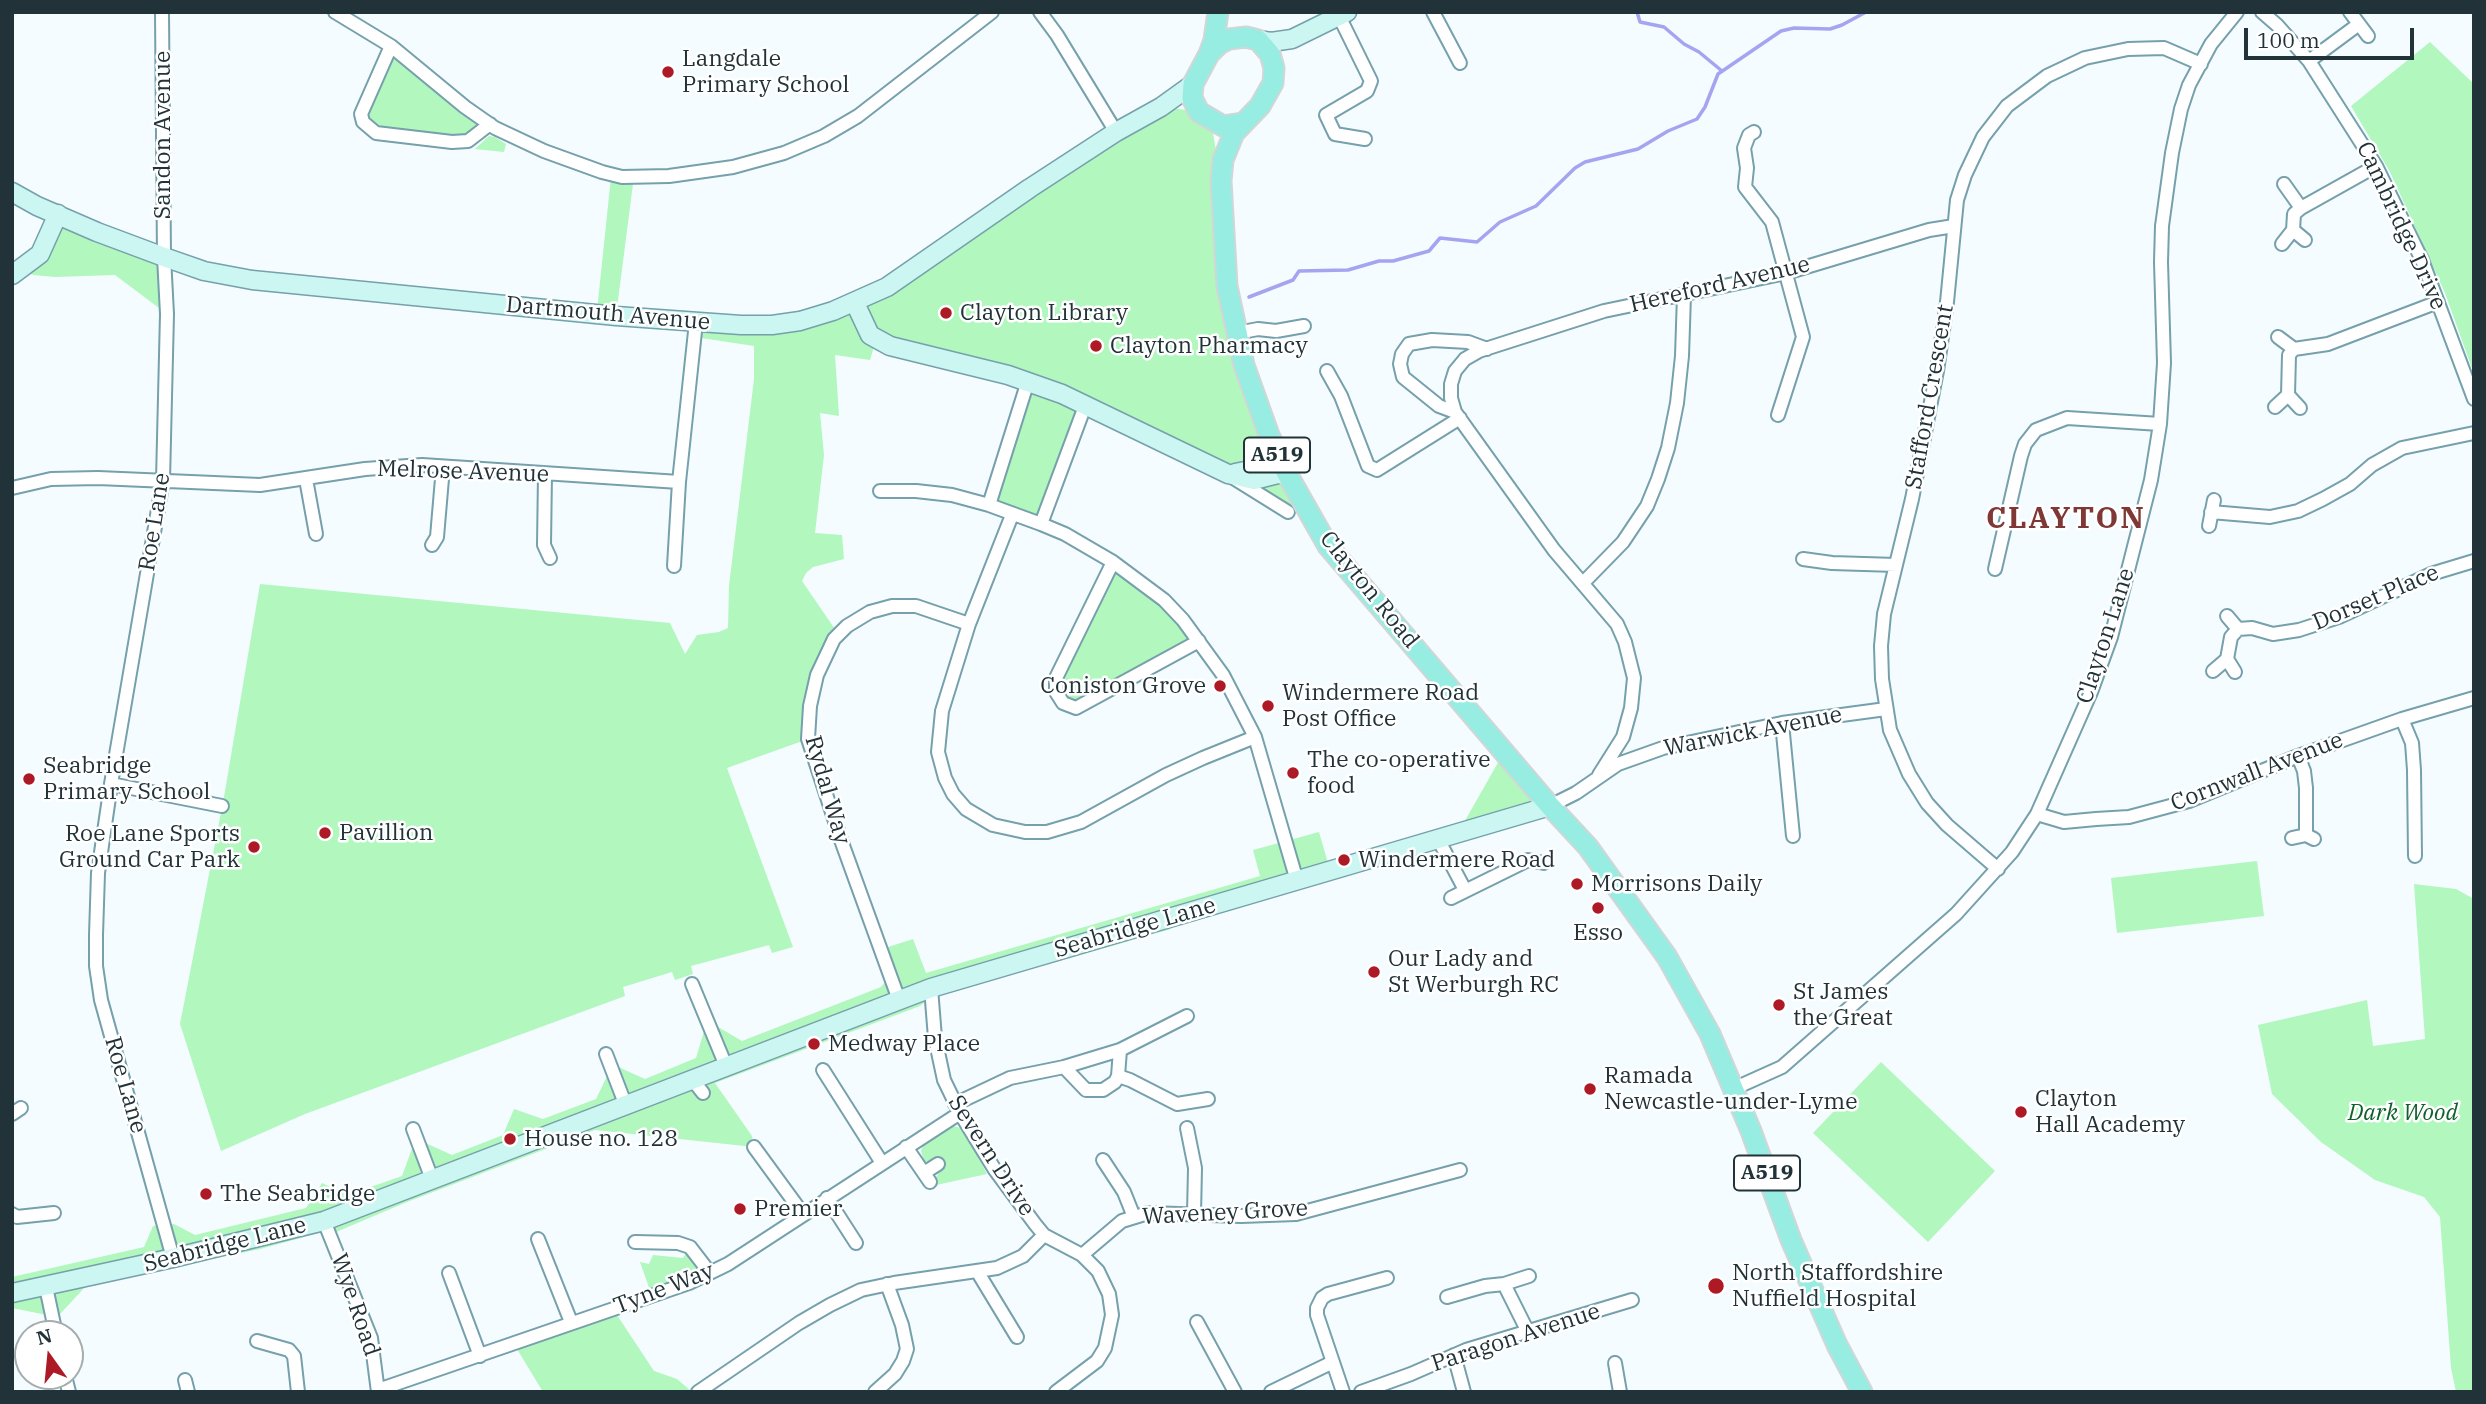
<!DOCTYPE html>
<style>
body{margin:0}
#map{position:relative;width:2486px;height:1404px;overflow:hidden;background:#f4fcff;font-family:"IBM Plex Serif",serif}
canvas{display:block}
.frame{position:absolute;inset:0;border:14px solid #213338;pointer-events:none}
.north{position:absolute;left:14px;top:1320px;width:70px;height:70px;box-sizing:border-box;background:#fff;border:2px solid #a6adaf;border-radius:50%;rotate:345deg;font-size:19px;font-weight:700;line-height:28px;text-align:center;color:#213338}
.north::after{content:'';display:block;margin:auto;width:24px;height:32px;background:#ad1a25;clip-path:polygon(50% 0,100% 100%,50% 72%,0 100%)}
.scale{position:absolute;left:2244px;top:28px;width:170px;height:32px;box-sizing:border-box;border:4px solid #213338;border-top:0;padding-left:9px;font-size:21px;line-height:24px;white-space:nowrap;color:#213338;-webkit-text-stroke:5px #fff;paint-order:stroke}
</style>
<div id="map">
<canvas width="2486" height="1404"></canvas>
<div class="frame"></div>
<div class="north">N</div>
<div class="scale">100 m</div>
</div>
<script>
const g = document.querySelector('canvas').getContext('2d');
g.lineJoin = 'round';
function fill(path, color) {
  g.fillStyle = color;
  g.fill(path, 'evenodd');
}
function toPath(rows) {
  const path = new Path2D();
  for (const r of rows) {
    path.moveTo(r[0], r[1]);
    for (let i = 2; i < r.length; i += 2) path.lineTo(r[i], r[i + 1]);
  }
  return path;
}
function stroke(path, color, width, dash) {
  g.strokeStyle = color;
  g.lineWidth = width;
  g.lineCap = dash ? 'butt' : 'round';
  g.setLineDash(dash || []);
  g.stroke(path);
}
function write(font, color, halo, rows, align = 'center') {
  g.font = font + ' "IBM Plex Serif",serif';
  g.lineWidth = 5;
  g.setLineDash([]);
  g.textBaseline = 'middle';
  g.strokeStyle = halo;
  g.fillStyle = color;
  for (const [text, x, y, turn = 0] of rows) {
    g.save();
    g.translate(x, y);
    g.rotate((+turn || 0) * Math.PI / 180);
    g.textAlign = isNaN(turn) ? turn : align;
    if (halo) g.strokeText(text, 0, 0);
    g.fillText(text, 0, 0);
    g.restore();
  }
}
const green = toPath([
 [2430,42,2474,84,2474,374,2445,293,2390,172,2351,106],
 [392,53,477,125,469,133,449,136,374,127,368,122,367,112],
 [1172,108,1199,112,1211,121,1221,181,1244,365,1303,503,1288,512,1086,407,1041,524,989,505,1028,381,876,340,870,360,835,355,839,416,820,413,824,455,815,533,842,535,844,559,813,567,806,573,802,581,839,635,826,653,808,739,727,768,793,947,772,953,769,945,691,966,693,974,675,980,672,972,623,987,625,996,305,1114,221,1151,180,1024,224,797,260,584,670,623,685,654,697,635,719,632,728,628,729,586,754,379,754,346,695,337,696,322,741,325,833,311,1030,188],
 [489,136,495,137,506,144,504,152,475,149],
 [634,176,616,316,597,311,611,177],
 [58,214,164,257,167,314,115,275,55,277,34,275,20,271],
 [1113,562,1139,580,1199,641,1092,700,1063,703,1056,678],
 [1504,752,1550,806,1458,833],
 [1319,832,1328,863,1166,919,1171,929,930,998,920,1006,715,1083,752,1136,754,1147,595,1130,407,1202,329,1235,319,1233,260,1249,87,1285,60,1314,52,1316,12,1308,12,1277,144,1247,153,1226,174,1224,195,1235,306,1208,322,1183,348,1195,402,1176,413,1146,421,1141,452,1155,503,1135,514,1109,543,1119,596,1099,612,1066,616,1066,645,1079,696,1058,705,1028,713,1024,742,1041,881,987,891,975,882,949,913,939,926,973,1260,876,1253,850],
 [2257,861,2264,916,2117,933,2111,878],
 [2414,884,2456,889,2474,899,2474,1392,2456,1392,2451,1368,2440,1217,2424,1197,2375,1180,2321,1142,2272,1094,2258,1025,2367,1000,2373,1046,2425,1039],
 [1881,1062,1995,1171,1928,1242,1813,1133],
 [951,1125,963,1129,987,1174,936,1185,935,1179,943,1165,924,1161,921,1151,925,1140],
 [690,1247,710,1273,652,1296,640,1262,649,1264,653,1255,683,1258],
 [613,1309,654,1371,677,1379,692,1392,543,1392,514,1344]
]);
const stream = toPath([
 [1637,12,1640,22,1664,27,1684,44,1699,52,1722,71],
 [1249,297,1293,280,1299,271,1348,270,1379,261,1393,261,1429,251,1440,238,1477,242,1500,222,1536,206,1575,168,1585,162,1638,149,1668,131,1697,119,1705,107,1718,74,1781,31,1794,28,1830,29,1842,25,1866,12]
]);
const street = toPath([
 [162,12,164,257,167,314,163,480,111,784,98,873,96,935,96,966,101,1000,173,1258],
 [335,12,391,46,465,107,495,128,544,151,602,172,622,177,669,176,733,167,784,153,824,136,858,116,992,12],
 [1040,12,1057,35,1116,132],
 [1433,12,1460,63],
 [2262,12,2277,25,2309,61,2376,166,2422,260,2474,399],
 [1339,16,1371,81,1367,91,1326,115,1335,134,1365,139],
 [2359,24,2368,36],
 [391,46,361,114,363,122,376,133,452,142,468,141,490,124],
 [2309,61,2359,24,2350,12],
 [1754,132,1749,135,1744,148,1747,168,1745,187,1772,222,1803,337,1778,415],
 [2284,184,2301,208],
 [2293,230,2305,240],
 [2282,244,2293,230,2294,214,2301,208,2376,166],
 [1237,333,1258,329,1276,331,1304,326],
 [2278,337,2294,349,2328,344,2438,302],
 [2294,349,2289,355,2288,395,2300,408],
 [1327,371,1341,396,1368,466,1377,470,1460,418],
 [2275,407,2288,395],
 [1455,412,1439,406,1403,377,1400,364,1402,354,1409,344,1432,340,1468,342,1487,349],
 [545,474,544,545,550,558],
 [306,479,316,534],
 [1235,479,1288,512],
 [12,488,51,479,98,478,260,485,365,469,422,465,679,482],
 [880,491,916,491,952,495,989,505,1041,524,1065,534,1113,562,1164,600,1183,620,1223,675,1255,737,1297,881],
 [989,505,1028,381],
 [2211,512,2270,517,2298,511,2323,499,2350,484,2372,465,2402,448,2474,433],
 [1012,515,969,624,942,711,938,752,945,778,953,794,966,809,993,825,1025,832,1047,832,1081,822,1166,775,1203,758,1255,737],
 [1041,524,1085,406],
 [2209,526,2214,500],
 [432,545,437,537,443,467],
 [1803,559,1832,563,1896,565],
 [1113,562,1056,678,1056,692,1063,703,1076,708,1199,641],
 [674,566,679,482,696,322],
 [1995,569,2021,456,2025,444,2036,430,2067,418,2160,424],
 [1583,583,1623,542,1647,506,1658,479,1668,448,1677,403,1682,356,1684,295],
 [2227,616,2238,629],
 [2227,659,2235,672],
 [2213,671,2227,659,2231,637,2238,629,2252,628,2273,634,2299,630,2339,617,2431,574,2474,561],
 [2402,719,2412,743,2414,770,2415,856],
 [1782,723,1793,836],
 [2298,756,2304,771,2306,788,2306,835],
 [1599,775,1623,737,1631,708,1634,678,1625,642,1617,624,1554,550,1455,412,1451,398,1451,384,1455,371,1465,359,1479,351,1604,311,1786,273,1929,230,1954,226],
 [111,784,222,806],
 [1550,806,1576,793,1618,764,1663,748,1782,723,1886,709],
 [2037,814,2064,822,2096,819,2129,817,2189,801,2298,756,2402,719,2474,698],
 [2292,838,2306,835,2314,839],
 [1438,839,1465,890],
 [1998,869,1947,825,1927,803,1909,774,1890,730,1882,679,1881,646,1884,614,1912,499,1937,371,1947,302,1957,200,1965,175,1983,137,2007,106,2047,76,2085,58,2128,49,2164,48,2201,64],
 [1451,898,1528,860,1544,863],
 [692,984,726,1066],
 [931,988,935,1038,944,1080,960,1113,995,1170,1035,1224,1044,1235,1082,1255,1098,1271,1109,1294,1112,1315,1105,1348,1097,1361,1056,1392],
 [899,1000,841,840,808,739,810,706,817,675,834,639,847,626,870,612,892,606,916,606,969,624],
 [606,1054,626,1106],
 [1064,1067,1086,1090,1103,1090,1115,1082,1118,1076,1120,1050],
 [823,1070,882,1163],
 [1118,1076,1130,1080,1177,1104,1208,1099],
 [692,1079,703,1093],
 [1733,1089,1782,1067,1956,914,2012,852,2037,814,2091,692,2111,637,2151,480,2160,424,2164,363,2161,262,2162,226,2172,153,2181,109,2189,85,2211,44,2237,12],
 [955,1104,1010,1078,1064,1067,1120,1050,1187,1016],
 [12,1114,21,1108],
 [1187,1128,1195,1168,1194,1214],
 [413,1129,432,1179],
 [754,1147,803,1214],
 [906,1147,930,1182],
 [1103,1160,1124,1192,1134,1217],
 [924,1173,938,1164],
 [827,1198,856,1243],
 [12,1214,17,1217,54,1213],
 [324,1221,371,1338,378,1392],
 [538,1239,571,1322],
 [635,1242,678,1243,690,1247,710,1273],
 [1082,1255,1122,1221,1148,1213,1241,1216,1296,1214,1460,1170],
 [977,1271,1017,1337],
 [449,1273,480,1356],
 [1504,1284,1527,1330],
 [46,1287,56,1334],
 [1447,1297,1485,1286,1504,1284,1529,1276],
 [1197,1322,1235,1392],
 [257,1341,289,1350,294,1356,298,1392],
 [1454,1355,1464,1392],
 [1615,1363,1620,1392],
 [65,1376,69,1392],
 [185,1380,188,1392],
 [378,1390,689,1283,728,1264,960,1113],
 [698,1392,799,1323,830,1305,861,1290,894,1283,997,1268,1023,1256,1044,1235],
 [875,1392,895,1374,903,1361,907,1349,902,1325,887,1284],
 [1271,1392,1333,1362],
 [1343,1392,1317,1315,1317,1308,1322,1298,1328,1294,1387,1278],
 [1361,1392,1411,1374,1466,1350,1632,1300]
]);
const secondary = toPath([
 [1258,40,1271,42,1292,39,1347,12],
 [12,192,37,206,97,232,164,257,204,271,252,280,616,316,741,325,772,325,800,321,833,311,887,287,1030,188,1116,132,1161,107,1193,84],
 [12,275,40,254,58,214],
 [855,303,870,335,890,346,1008,375,1062,394,1228,474,1254,480,1286,472],
 [1235,473,1250,470,1278,457],
 [12,1293,173,1258,324,1221,931,988,1550,806]
]);
const primary = toPath([
 [1209,54,1214,40,1218,12],
 [1242,123,1223,126,1199,112,1192,98,1193,84,1209,54,1219,44,1229,39,1246,37,1258,40,1270,54,1274,68,1273,83,1260,106,1234,133,1223,160,1221,181,1227,286,1244,365,1269,435,1286,472,1328,546,1550,806,1588,847,1667,957,1710,1034,1751,1131,1791,1240,1837,1345,1862,1392]
]);
const markers = [
 [668,72,7,"#ad1a25"],
 [946,313,7,"#ad1a25"],
 [1096,346,7,"#ad1a25"],
 [1220,686,7,"#ad1a25"],
 [1268,706,7,"#ad1a25"],
 [1293,773,7,"#ad1a25"],
 [29,779,7,"#ad1a25"],
 [325,833,7,"#ad1a25"],
 [254,847,7,"#ad1a25"],
 [1344,860,7,"#ad1a25"],
 [1577,884,7,"#ad1a25"],
 [1598,908,7,"#ad1a25"],
 [1374,972,7,"#ad1a25"],
 [1779,1005,7,"#ad1a25"],
 [814,1044,7,"#ad1a25"],
 [1590,1089,7,"#ad1a25"],
 [2021,1112,7,"#ad1a25"],
 [510,1139,7,"#ad1a25"],
 [206,1194,7,"#ad1a25"],
 [740,1209,7,"#ad1a25"],
 [1716,1286,9,"#ad1a25"]
];
const shields = [
 [1277,455,66],
 [1767,1173,66]
];
const shieldNames = [
 ["A519",1277,455],
 ["A519",1767,1173]
];
const poiNames = [
 ["Langdale",682,59],
 ["Primary School",682,85],
 ["Clayton Library",960,313],
 ["Clayton Pharmacy",1110,346],
 ["Coniston Grove",1206,686,"right"],
 ["Windermere Road",1282,693],
 ["Post Office",1282,719],
 ["The co-operative",1307,760],
 ["food",1307,786],
 ["Seabridge",43,766],
 ["Primary School",43,792],
 ["Pavillion",339,833],
 ["Roe Lane Sports",240,834,"right"],
 ["Ground Car Park",240,860,"right"],
 ["Windermere Road",1358,860],
 ["Morrisons Daily",1591,884],
 ["Esso",1598,933,"center"],
 ["Our Lady and",1388,959],
 ["St Werburgh RC",1388,985],
 ["St James",1793,992],
 ["the Great",1793,1018],
 ["Medway Place",828,1044],
 ["Ramada",1604,1076],
 ["Newcastle-under-Lyme",1604,1102],
 ["Clayton",2035,1099],
 ["Hall Academy",2035,1125],
 ["House no. 128",524,1139],
 ["The Seabridge",220,1194],
 ["Premier",754,1209],
 ["North Staffordshire",1732,1273],
 ["Nuffield Hospital",1732,1299]
];
const streetNames = [
 ["Sandon Avenue",163,135,-90],
 ["Cambridge Drive",2401,226,65],
 ["Hereford Avenue",1720,285,-13],
 ["Dartmouth Avenue",608,314,5],
 ["Stafford Crescent",1930,397,-80],
 ["Melrose Avenue",463,472,2],
 ["Roe Lane",155,522,-81],
 ["Clayton Road",1369,590,51],
 ["Dorset Place",2376,598,-23],
 ["Clayton Lane",2106,636,-72],
 ["Warwick Avenue",1753,732,-11],
 ["Cornwall Avenue",2257,772,-21],
 ["Rydal Way",827,790,74],
 ["Seabridge Lane",1135,928,-16],
 ["Roe Lane",125,1085,74],
 ["Severn Drive",991,1156,57],
 ["Waveney Grove",1225,1213,-3],
 ["Seabridge Lane",225,1245,-14],
 ["Tyne Way",664,1289,-21],
 ["Wye Road",355,1305,71],
 ["Paragon Avenue",1516,1338,-18]
];
const parkNames = [
 ["Dark Wood",2403,1113]
];
const districtNames = [
 ["CLAYTON",2066,519]
];
fill(green, '#b1f7be');
stroke(stream, '#a5a4f0', 3.5);
stroke(street, '#75a0ac', 16);
stroke(secondary, '#75a0ac', 21);
stroke(primary, '#d3d6d7', 23);
stroke(street, '#fff', 12);
stroke(secondary, '#cbf6f1', 18);
stroke(primary, '#97ede2', 19);
for (const [x, y, r, color] of markers) {
  const dot = new Path2D();
  dot.arc(x, y, r, 0, 2 * Math.PI);
  g.fillStyle = color;
  g.fill(dot);
  stroke(dot, '#fff', 2.5);
}
for (const [x, y, w] of shields) {
  const box = new Path2D();
  box.roundRect(x - w / 2, y - 17.5, w, 35, 5);
  g.fillStyle = '#fff';
  g.fill(box);
  stroke(box, '#213338', 2);
}
write('bold 21px', '#213338', null, shieldNames);
write('23px', '#213338', '#fff', poiNames, 'left');
write('23px', '#213338', '#fff', streetNames);
write('italic 23px', '#0f602d', '#fff', parkNames);
g.letterSpacing = '2px';
write('bold 30px', '#7f3835', '#fff', districtNames);
g.letterSpacing = '0px';
</script>
